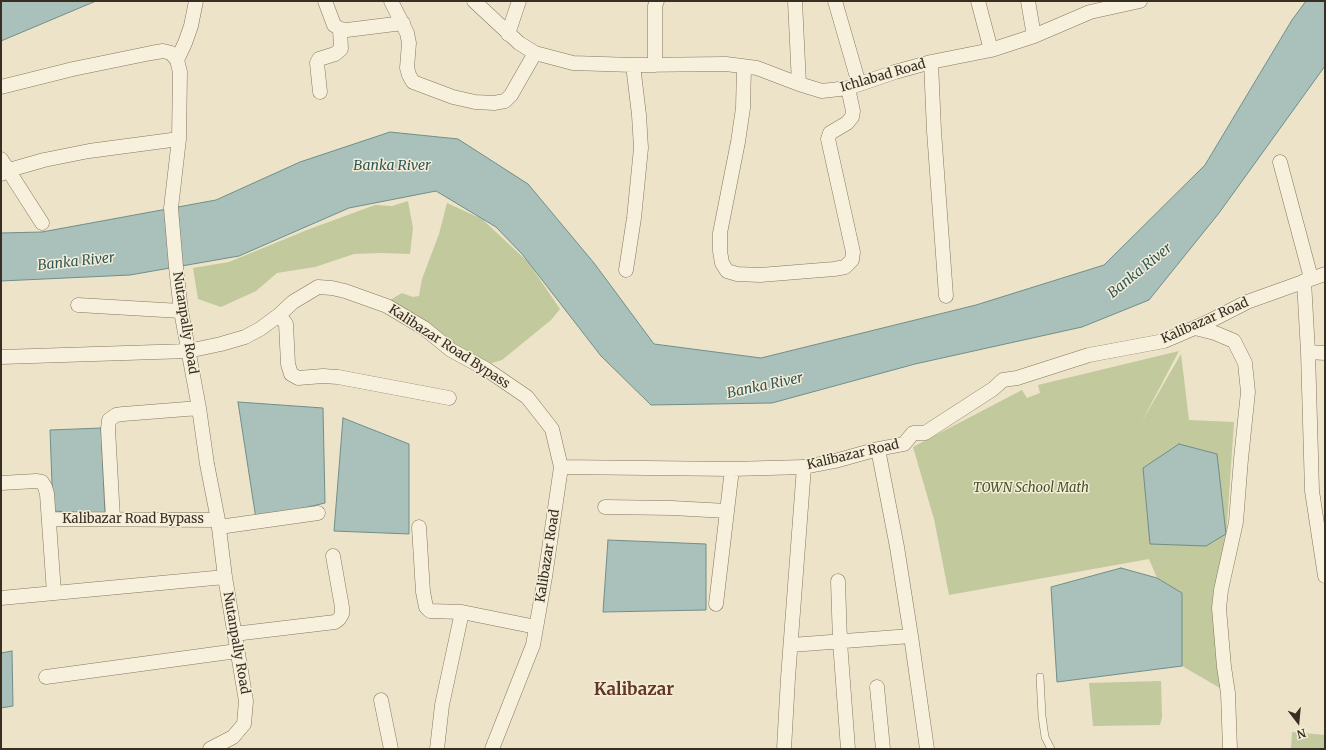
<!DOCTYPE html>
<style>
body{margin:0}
#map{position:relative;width:1326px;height:750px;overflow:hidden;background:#ece3c9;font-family:Merriweather,serif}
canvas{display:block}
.frame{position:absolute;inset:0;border:2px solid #382e21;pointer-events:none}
.north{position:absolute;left:1278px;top:702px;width:40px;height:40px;-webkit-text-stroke:3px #f4edd8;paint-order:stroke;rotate:164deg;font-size:11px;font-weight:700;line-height:16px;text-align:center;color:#382e21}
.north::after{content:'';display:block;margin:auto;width:14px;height:18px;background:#382e21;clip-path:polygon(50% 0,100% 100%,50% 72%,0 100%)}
</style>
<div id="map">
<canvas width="1326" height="750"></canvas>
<div class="frame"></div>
<div class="north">N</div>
</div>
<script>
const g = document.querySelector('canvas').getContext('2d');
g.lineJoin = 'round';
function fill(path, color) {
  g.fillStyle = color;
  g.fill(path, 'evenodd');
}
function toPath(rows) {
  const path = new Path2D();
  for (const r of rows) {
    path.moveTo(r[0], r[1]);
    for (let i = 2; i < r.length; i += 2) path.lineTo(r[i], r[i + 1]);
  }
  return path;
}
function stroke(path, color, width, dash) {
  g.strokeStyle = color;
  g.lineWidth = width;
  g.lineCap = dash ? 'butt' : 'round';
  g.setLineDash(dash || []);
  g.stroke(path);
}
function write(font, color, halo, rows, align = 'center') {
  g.font = font + ' Merriweather,serif';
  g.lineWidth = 3;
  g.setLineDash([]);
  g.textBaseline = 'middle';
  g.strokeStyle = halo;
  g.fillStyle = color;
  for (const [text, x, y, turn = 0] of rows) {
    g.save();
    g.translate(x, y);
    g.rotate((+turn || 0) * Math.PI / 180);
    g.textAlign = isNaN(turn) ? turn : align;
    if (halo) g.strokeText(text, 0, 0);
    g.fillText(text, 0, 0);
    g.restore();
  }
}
const green = toPath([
 [408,201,413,228,410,254,381,253,354,254,315,267,277,273,256,291,221,307,198,299,193,268,229,262,307,230,375,205,392,206],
 [447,203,482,219,528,262,560,309,551,320,502,360,485,365,390,300,402,293,413,297,419,296,422,279,439,234],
 [1179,351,1141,423,1181,354,1189,420,1234,422,1225,553,1227,692,1182,666,1182,593,1157,578,1149,559,949,595,934,519,913,447,1022,390,1027,398,1040,393,1038,385],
 [1161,681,1162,717,1160,725,1093,726,1089,683],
 [1292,732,1325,735,1325,749,1291,749]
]);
const water = toPath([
 [1,1,96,1,1,41,1,1],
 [1306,1,1325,1,1325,66,1219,213,1149,300,1082,327,915,364,772,403,651,405,601,356,522,254,496,227,436,191,349,208,239,256,130,275,1,281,1,233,42,232,216,200,300,162,390,132,458,139,528,184,594,263,654,344,761,358,976,305,1104,265,1205,165,1292,20,1306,1],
 [238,402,323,408,325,503,256,519,238,402],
 [343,418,409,444,409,534,334,531,343,418],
 [101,428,105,514,53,511,50,430,101,428],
 [1179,444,1217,454,1226,534,1206,546,1150,544,1143,468,1179,444],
 [608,540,706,544,706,610,603,612,608,540],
 [1121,568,1157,578,1182,593,1182,666,1057,682,1051,587,1121,568],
 [12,651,13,706,1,708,1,653,12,651]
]);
const service = toPath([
 [1040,677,1042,716,1045,737,1051,749]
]);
const minor = toPath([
 [325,1,334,25,340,29,347,30,403,23],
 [391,1,407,33,409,43,407,68,409,75,413,82,453,97,475,102,494,103,505,101,511,95,535,53],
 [474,1,519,43,535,53,573,63,633,65,726,64,757,68,799,84,822,91,848,88,895,72,931,62,991,50,1034,36,1090,12,1140,1],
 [795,1,799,84],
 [835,1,859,84],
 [978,1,991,50],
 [1028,1,1034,36],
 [508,34,519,1],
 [177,60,185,43,191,26,196,1],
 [931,62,934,131,946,296],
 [655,65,655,6,657,1],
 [744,67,743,108,738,142,720,233,720,251,722,263,727,271,737,274,760,275,834,269,845,267,852,260,853,252,828,139,830,133,847,123,852,117,853,111,848,88],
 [1,87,73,69,151,53,163,51,171,53,177,60,180,72,179,139,171,208,176,267,181,311,199,408,207,464,218,520,225,577,246,701,244,724,233,737,210,749],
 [320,92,317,63,319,59,335,54,341,49,340,29],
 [1,159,42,223],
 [1280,162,1311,278],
 [1,174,9,170,44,160,89,151,179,139],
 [626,270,634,218,641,148,639,115,633,65],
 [1304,281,1308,352,1312,491,1325,576],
 [78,305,181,311],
 [279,315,286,324,288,364,291,374,298,378,323,376,338,377,449,398],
 [1195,328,1215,333,1234,341,1245,363,1248,392,1241,459,1236,522,1221,590,1219,608,1224,667,1228,693,1230,749],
 [1308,352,1325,353],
 [1,357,188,351,221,344,245,337,260,329,279,315,293,302,318,287,332,288,345,291,387,306,424,328,451,350,486,369,527,397,552,429,561,467],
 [878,449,897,547,911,636,927,749],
 [1,483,36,481,42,482,45,487,47,494,54,593],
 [605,507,672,508,727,511],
 [49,519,218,520],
 [113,519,108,429,109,420,116,415,123,414,199,408],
 [219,527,318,513],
 [419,527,423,592,426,607,430,611,462,612,536,627],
 [838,581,840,642,848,749],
 [1,598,225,577],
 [716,604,732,469],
 [234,634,335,622,339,619,342,614,342,607,333,556],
 [791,645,911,636],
 [46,677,237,651],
 [877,687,883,749],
 [381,700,391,749],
 [437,749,442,705,462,612],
 [492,749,533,645,545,577,561,467,732,469,804,467,835,461,878,449,904,444,913,433,925,433,993,389,1003,380,1017,378,1089,355,1164,341,1206,323,1247,302,1325,274],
 [784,749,788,678,804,467]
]);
const streetNames = [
 ["Ichlabad Road",883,76,-16],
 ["Kalibazar Road",1205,321,-24],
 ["Nutanpally Road",185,323,81],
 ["Kalibazar Road Bypass",449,347,33],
 ["Kalibazar Road",853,455,-13],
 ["Kalibazar Road Bypass",133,519],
 ["Kalibazar Road",548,556,-81],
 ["Nutanpally Road",236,643,80]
];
const parkNames = [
 ["TOWN School Math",1031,488]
];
const waterNames = [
 ["Banka River",392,166],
 ["Banka River",76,262,-6],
 ["Banka River",1140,271,-39],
 ["Banka River",765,386,-12]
];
const districtNames = [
 ["Kalibazar",634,690]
];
fill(green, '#c1c99d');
fill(water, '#a9c0bb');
stroke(water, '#708e89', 1);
stroke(service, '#87775f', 8);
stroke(minor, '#87775f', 15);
stroke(service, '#f7f0dc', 7);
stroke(minor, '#f7f0dc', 14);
write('13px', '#382e21', '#f4edd8', streetNames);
write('italic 13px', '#465329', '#f4edd8', parkNames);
write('italic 14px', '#325757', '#f4edd8', waterNames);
write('bold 17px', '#623524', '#f4edd8', districtNames);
</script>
